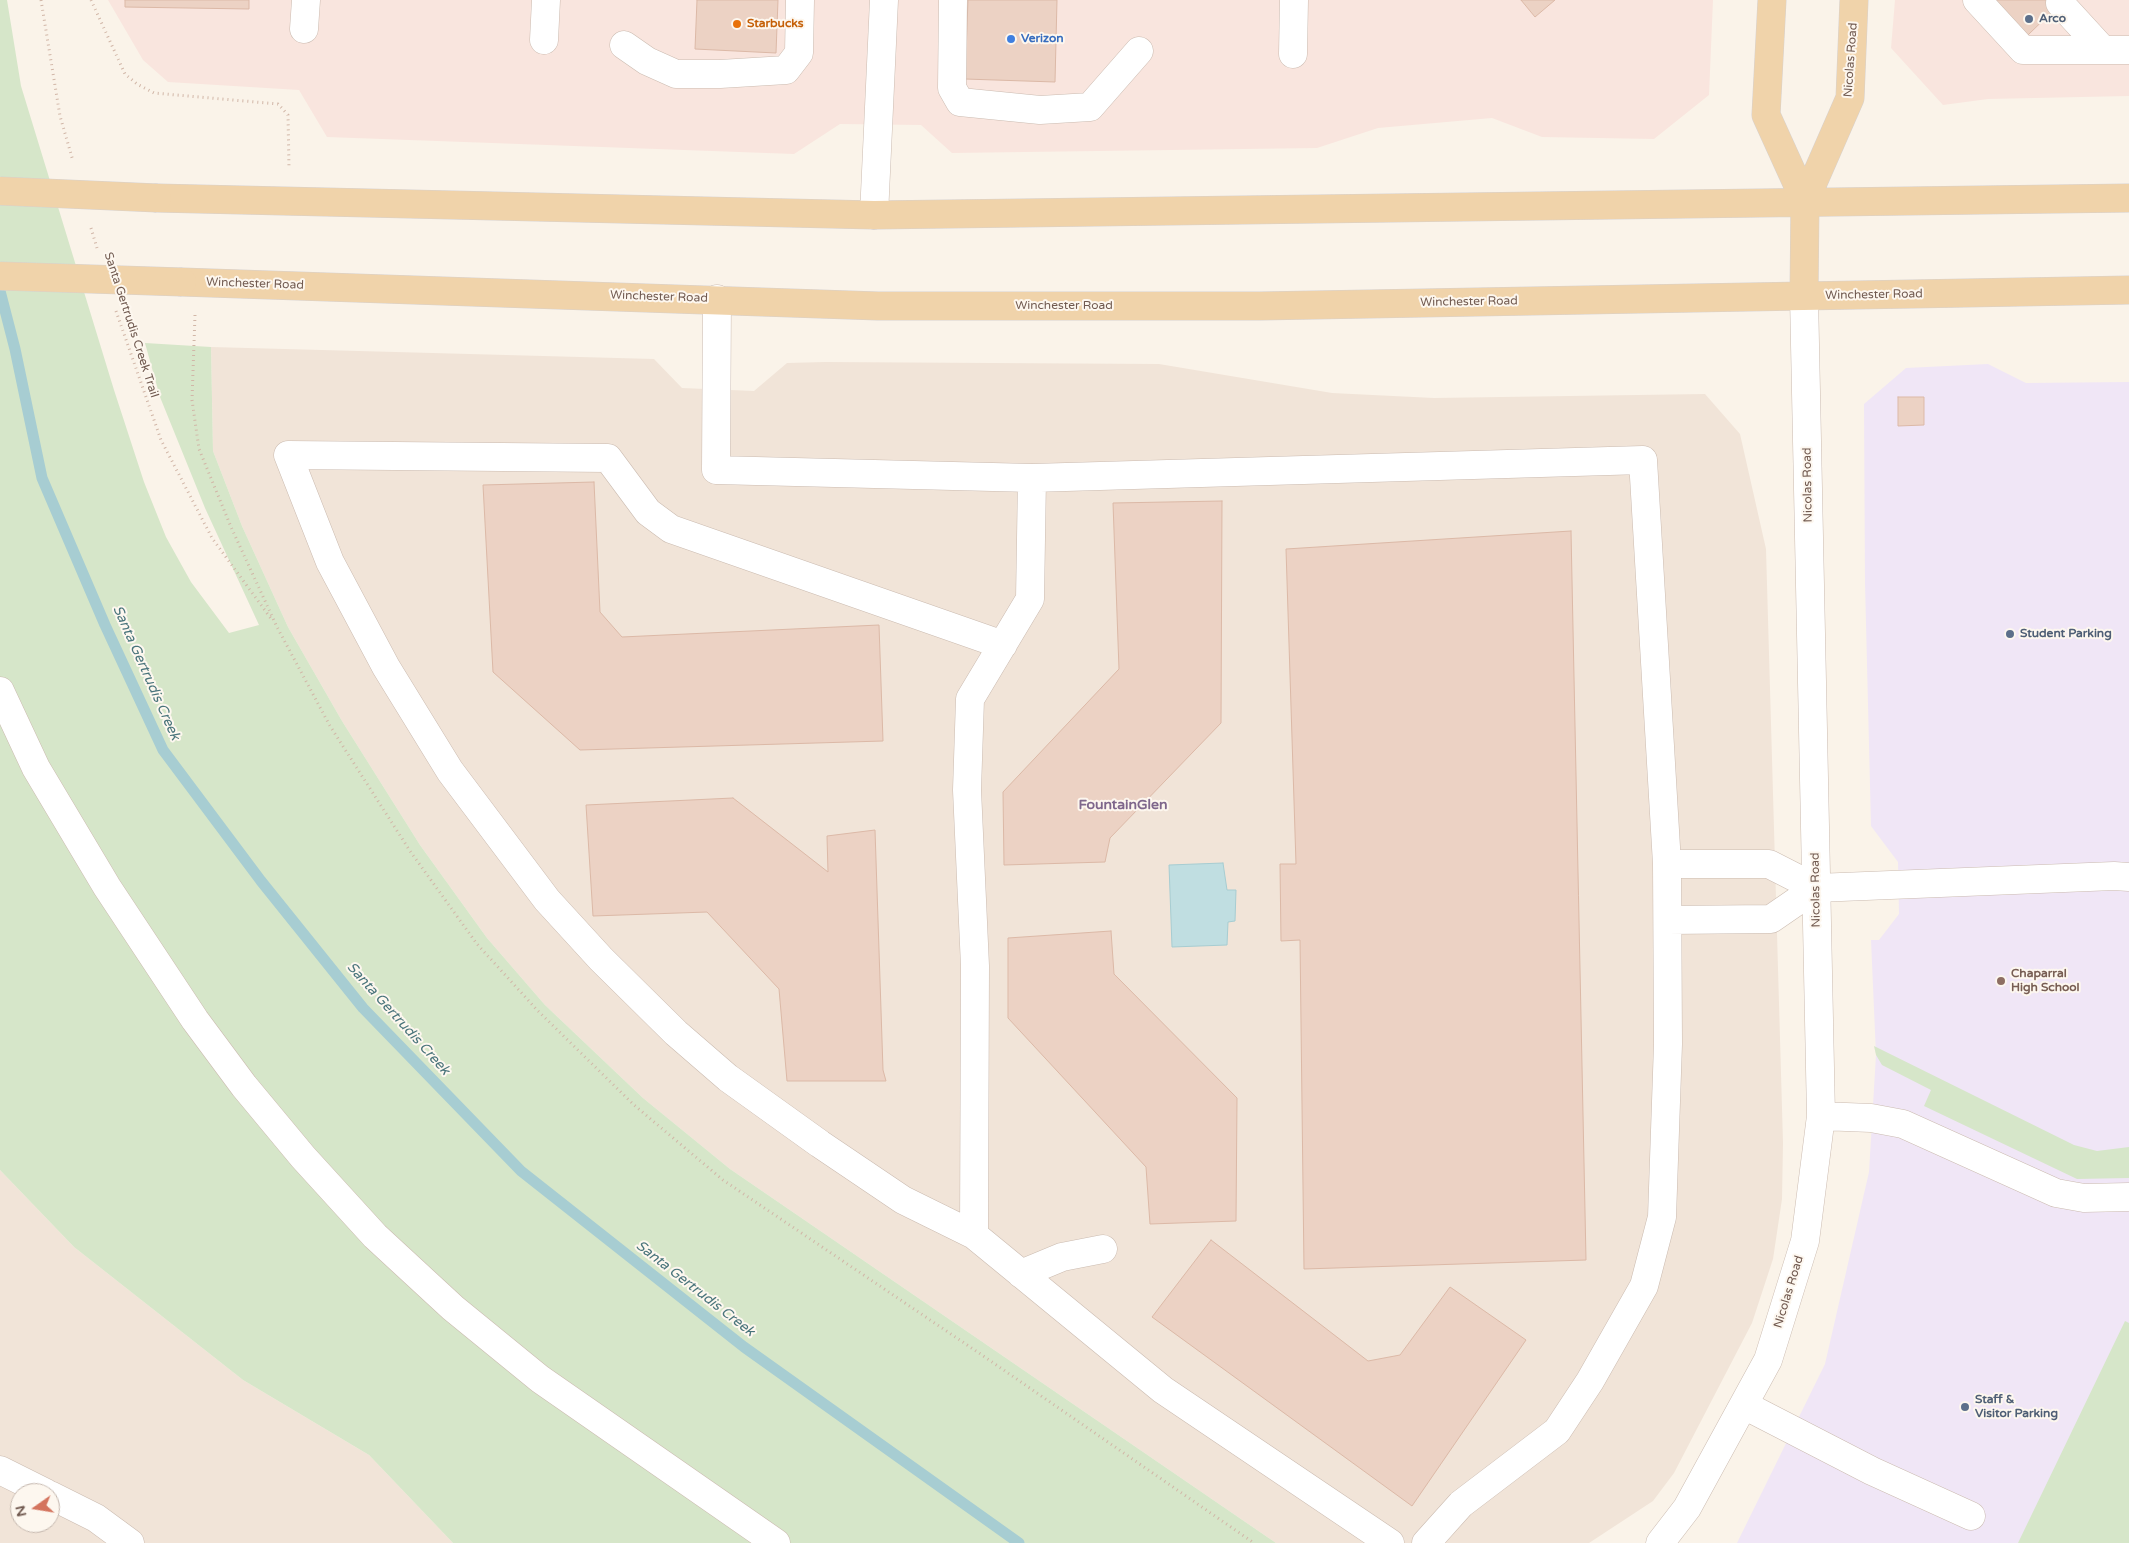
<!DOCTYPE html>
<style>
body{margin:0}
#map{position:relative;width:2129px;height:1543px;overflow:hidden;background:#faf3e9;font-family:"Varela Round",sans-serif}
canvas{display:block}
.north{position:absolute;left:10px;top:1483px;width:50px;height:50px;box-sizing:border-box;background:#fdf7ef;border:1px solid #c5b8af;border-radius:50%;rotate:257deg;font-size:14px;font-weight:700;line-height:20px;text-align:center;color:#715a50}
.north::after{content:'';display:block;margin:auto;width:18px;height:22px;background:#d4745e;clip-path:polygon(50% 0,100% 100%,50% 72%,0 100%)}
</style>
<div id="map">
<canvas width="2129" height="1543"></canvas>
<div class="north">N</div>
</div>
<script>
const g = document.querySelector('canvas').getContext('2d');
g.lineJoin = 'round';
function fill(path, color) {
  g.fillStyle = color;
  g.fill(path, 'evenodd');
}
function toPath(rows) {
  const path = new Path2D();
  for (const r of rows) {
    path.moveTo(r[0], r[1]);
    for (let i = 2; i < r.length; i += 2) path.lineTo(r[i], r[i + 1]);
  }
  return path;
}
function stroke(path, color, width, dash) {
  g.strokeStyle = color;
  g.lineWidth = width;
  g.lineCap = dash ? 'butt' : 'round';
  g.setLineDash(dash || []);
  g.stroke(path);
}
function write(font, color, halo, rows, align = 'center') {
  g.font = font + ' "Varela Round",sans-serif';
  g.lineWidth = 4;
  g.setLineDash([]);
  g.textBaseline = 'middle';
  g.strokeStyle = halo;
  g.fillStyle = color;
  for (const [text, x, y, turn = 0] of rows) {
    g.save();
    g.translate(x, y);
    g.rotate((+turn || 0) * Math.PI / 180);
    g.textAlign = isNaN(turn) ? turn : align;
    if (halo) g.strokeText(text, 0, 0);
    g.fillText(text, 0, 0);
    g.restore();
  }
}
const residential = toPath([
 [211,347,654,359,682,388,754,391,787,363,825,362,1159,364,1332,393,1434,398,1705,394,1740,434,1766,549,1783,1143,1782,1199,1773,1259,1752,1323,1674,1473,1653,1501,1589,1543,1276,1543,730,1169,643,1098,545,1005,487,938,420,845,342,721,288,627,242,526,213,451],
 [0,1170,74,1247,243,1380,369,1455,453,1543,0,1543],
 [20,1493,50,1493,50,1523,20,1523]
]);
const commercial = toPath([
 [108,0,1713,0,1709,95,1654,139,1542,137,1492,118,1378,128,1317,148,952,153,921,125,840,124,794,154,327,137,299,90,168,82,143,60],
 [1895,0,2129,0,2129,96,1988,99,1943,105,1891,48]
]);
const education = toPath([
 [1988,364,2026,383,2129,382,2129,1543,1737,1543,1825,1364,1869,1172,1876,1055,1871,940,1879,940,1899,914,1898,862,1871,826,1865,583,1864,404,1906,368]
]);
const green = toPath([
 [0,0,7,0,21,86,114,390,144,482,166,537,191,582,229,633,259,625,205,508,160,397,145,343,211,347,213,451,242,526,288,627,342,721,420,845,487,938,545,1005,643,1098,730,1169,1276,1543,453,1543,369,1455,243,1380,74,1247,0,1170],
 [1874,1046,2074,1145,2097,1151,2129,1147,2129,1178,2077,1179,1924,1106,1931,1090,1882,1065,1876,1055],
 [2125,1321,2129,1323,2129,1543,2018,1543]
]);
const water = toPath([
 [1223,863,1227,890,1236,890,1235,921,1228,922,1227,945,1172,947,1169,865,1223,863]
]);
const stream = toPath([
 [0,291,15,349,42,478,105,625,163,750,261,881,363,1008,521,1171,744,1347,1019,1543]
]);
const building = toPath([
 [125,0,249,0,249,9,125,7,125,0],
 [697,0,778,0,776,53,695,49,697,0],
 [968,0,1057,0,1055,82,965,79,968,0],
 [1521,0,1555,0,1535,17,1521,0],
 [1995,0,2064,0,2028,35,1995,0],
 [1898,397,1924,397,1924,425,1898,426,1898,397],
 [594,482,600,612,622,637,879,625,883,741,580,750,493,672,483,485,594,482],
 [1222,501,1221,723,1110,838,1105,862,1004,865,1003,792,1119,669,1113,503,1222,501],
 [1571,531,1586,1260,1304,1269,1300,940,1281,941,1280,864,1296,864,1286,549,1571,531],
 [733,798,828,872,827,836,875,830,883,1070,886,1081,787,1081,779,989,707,912,593,916,586,805,733,798],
 [1111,931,1114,974,1237,1098,1236,1221,1150,1224,1146,1167,1008,1018,1008,938,1111,931],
 [1211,1240,1368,1361,1400,1355,1450,1287,1526,1340,1412,1506,1152,1317,1211,1240]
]);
const path = toPath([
 [41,0,60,116,73,161],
 [91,0,125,74,137,84,154,93,278,104,288,115,289,168],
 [91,228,97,248],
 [116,311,161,440,212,538,272,620],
 [195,315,192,400,199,449,231,527,277,627,330,726,410,851,477,944,538,1011,634,1105,723,1180,979,1353,1254,1543]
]);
const minor = toPath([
 [953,0,952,88,960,102,1040,110,1090,107,1139,51],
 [1977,0,2023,50,2103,50],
 [2060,3,2103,50,2129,50],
 [304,29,306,0],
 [544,40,546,0],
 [624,45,647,61,676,74,720,74,786,70,799,53,800,0],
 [1293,54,1294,0],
 [874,215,884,0],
 [717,299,716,470,1032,478],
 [0,691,36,768,107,887,195,1020,244,1086,303,1157,375,1236,453,1308,540,1379,776,1543],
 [1667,864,1769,864,1816,888,2114,876,2129,877],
 [1668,920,1771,919,1816,888],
 [1821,1116,1871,1118,1903,1124,2056,1193,2084,1198,2129,1197],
 [974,1235,903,1200,820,1144,728,1078,676,1033,601,959,547,900,450,771,386,667,330,562,288,455,608,458,648,512,671,529,1003,645],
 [1021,1274,1062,1257,1103,1249],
 [1744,1405,1872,1471,1971,1516],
 [0,1470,46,1493],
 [50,1495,96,1518,130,1543],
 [1390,1543,1163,1390,974,1235,975,966,967,790,970,699,1030,599,1032,478,1643,460,1667,864,1668,1044,1662,1217,1644,1286,1590,1381,1557,1431,1461,1504,1426,1543],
 [1660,1543,1687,1508,1768,1360,1805,1241,1821,1116,1804,296]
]);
const major = toPath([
 [1772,0,1766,115,1805,201],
 [157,198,874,215,2129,198],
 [182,282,878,306,1260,306,2129,290],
 [1804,296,1805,201,1850,98,1854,0]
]);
const majorBridge = toPath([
 [0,191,157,198],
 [0,276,182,282]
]);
const markers = [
 [2029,19,5,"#5c6f8a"],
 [737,24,5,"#e8710a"],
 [1011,39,5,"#3f7fe0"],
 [2010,634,5,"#5c6f8a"],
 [2001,981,5,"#8d6e63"],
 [1965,1407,5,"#5c6f8a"]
];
const serviceNames = [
 ["Arco",2039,19],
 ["Student Parking",2020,634],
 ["Staff &",1975,1400],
 ["Visitor Parking",1975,1414]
];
const foodNames = [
 ["Starbucks",747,24]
];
const shopNames = [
 ["Verizon",1021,39]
];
const streetNames = [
 ["Nicolas Road",1851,60,-86],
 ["Winchester Road",255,284,2],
 ["Winchester Road",1874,295,-1],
 ["Winchester Road",659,297,2],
 ["Winchester Road",1469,302,-1],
 ["Winchester Road",1064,306],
 ["Santa Gertrudis Creek Trail",131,325,72],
 ["Nicolas Road",1808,485,-91],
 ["Nicolas Road",1816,890,-91],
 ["Nicolas Road",1789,1292,-73]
];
const educationNames = [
 ["Chaparral",2011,974],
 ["High School",2011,988]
];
const waterNames = [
 ["Santa Gertrudis Creek",146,673,66],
 ["Santa Gertrudis Creek",398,1019,48],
 ["Santa Gertrudis Creek",695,1289,38]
];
const neighbourhoodNames = [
 ["FountainGlen",1123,805]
];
fill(residential, '#f1e4d8');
fill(commercial, '#f9e5de');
fill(education, '#f0e6f6');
fill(green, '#d6e6c9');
fill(water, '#c0dee1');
stroke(water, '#a7cdd2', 1);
stroke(stream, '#a7cdd2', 11);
fill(building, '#ecd2c4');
stroke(building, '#dcb9a7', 1);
stroke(minor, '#cbbbb0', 29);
stroke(major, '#d7d1ce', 29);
stroke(path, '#d1b6a7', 3, [1, 4]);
stroke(minor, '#fff', 28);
stroke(major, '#f0d3aa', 28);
stroke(majorBridge, '#d7d1ce', 29, []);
stroke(majorBridge, '#f0d3aa', 28);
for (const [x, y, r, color] of markers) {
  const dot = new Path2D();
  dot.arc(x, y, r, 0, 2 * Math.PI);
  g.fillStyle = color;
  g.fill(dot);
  stroke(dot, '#fdf7ef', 2);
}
write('bold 12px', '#4e5e75', '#fdf7ef', serviceNames, 'left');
write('bold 12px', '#c56008', '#fdf7ef', foodNames, 'left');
write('bold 12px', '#366cbe', '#fdf7ef', shopNames, 'left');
write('12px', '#715a50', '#fdf7ef', streetNames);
write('bold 12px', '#785e54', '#fdf7ef', educationNames, 'left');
write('italic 14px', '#49747b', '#fdf7ef', waterNames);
write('bold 14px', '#7f678c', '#fdf7ef', neighbourhoodNames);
</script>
